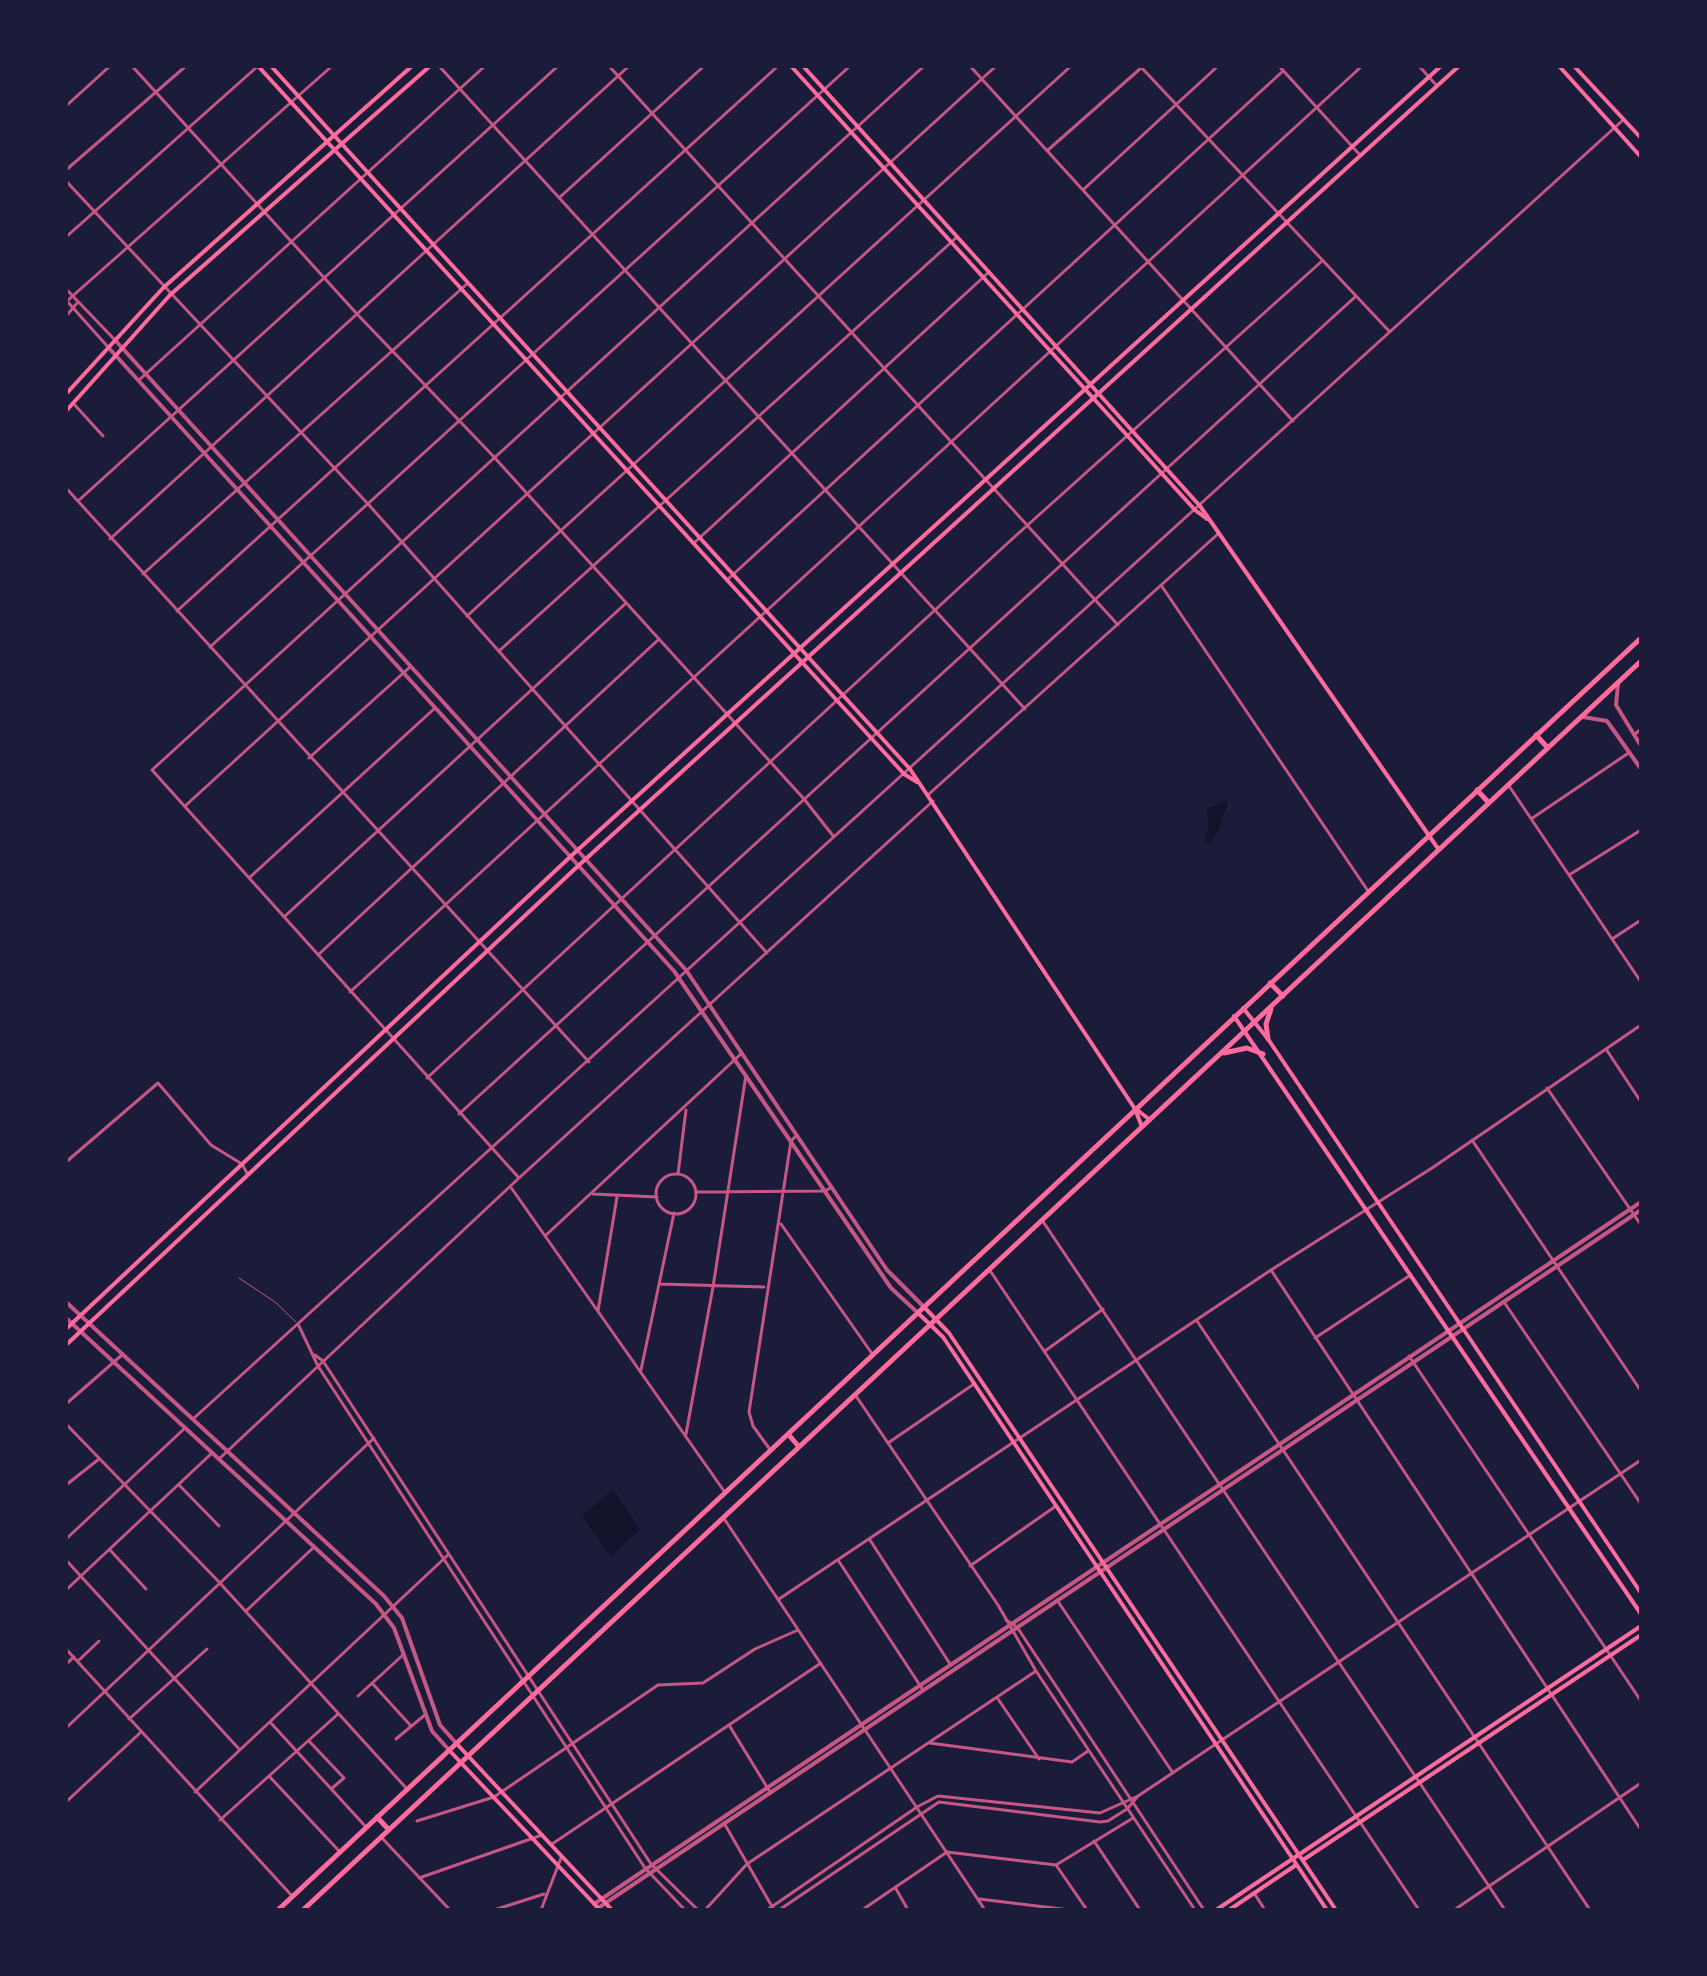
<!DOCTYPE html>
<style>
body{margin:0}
#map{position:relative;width:1707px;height:1976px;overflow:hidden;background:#1b1b3a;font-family:Spectral,serif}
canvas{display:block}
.frame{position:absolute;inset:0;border:68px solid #1b1b3a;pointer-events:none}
</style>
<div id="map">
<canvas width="1707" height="1976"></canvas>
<div class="frame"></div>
</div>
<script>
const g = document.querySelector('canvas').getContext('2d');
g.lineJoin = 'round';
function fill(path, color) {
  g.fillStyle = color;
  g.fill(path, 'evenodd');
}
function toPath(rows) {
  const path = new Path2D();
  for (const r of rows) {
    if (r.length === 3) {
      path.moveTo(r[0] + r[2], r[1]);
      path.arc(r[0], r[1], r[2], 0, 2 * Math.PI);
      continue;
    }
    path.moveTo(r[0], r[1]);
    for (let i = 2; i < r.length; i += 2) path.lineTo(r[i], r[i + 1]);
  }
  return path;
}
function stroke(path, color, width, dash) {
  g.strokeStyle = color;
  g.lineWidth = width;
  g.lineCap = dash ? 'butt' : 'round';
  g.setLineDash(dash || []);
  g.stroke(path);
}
const water = toPath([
 [1225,801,1228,803,1221,824,1211,843,1205,842,1209,823,1207,809],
 [613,1489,640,1529,611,1556,582,1516]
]);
const service = toPath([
 [239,1278,275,1302,296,1322]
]);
const minor = toPath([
 [132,66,357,314,494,457,804,799,834,837],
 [439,66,1025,709],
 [609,66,1118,625],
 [970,66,1293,421],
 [1140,66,1389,331],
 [1279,66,1360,155],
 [1419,66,1437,86],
 [66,106,110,66],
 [1048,150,1141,68],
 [66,170,186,66],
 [66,181,369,505,767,953],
 [1084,189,1218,66],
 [559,198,704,66],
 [66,237,258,66],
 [66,289,115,340],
 [66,300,108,347],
 [67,301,332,66],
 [66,316,78,302],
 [139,380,485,66],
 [73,403,103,436],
 [66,488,589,1062],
 [78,501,558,66],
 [110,539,629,66],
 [694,543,989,272],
 [143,574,468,283],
 [727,580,1283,71],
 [1161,585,1368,891],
 [177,611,778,66],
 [467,616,1071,66],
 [210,647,850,66],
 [499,651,957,237],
 [1634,735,1641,729],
 [309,758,410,667],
 [1509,786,1641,982],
 [929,794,1219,533],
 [185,806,996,66],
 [1531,819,1630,752],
 [1569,875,1641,830],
 [249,878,435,708],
 [284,917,625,604],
 [1612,939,1641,920],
 [318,955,658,640],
 [350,992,1362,66],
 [1606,1049,1641,1102],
 [427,1078,1011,540,1322,261],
 [1547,1088,1641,1225],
 [459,1114,1355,297],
 [1472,1140,1641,1391],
 [66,1162,158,1083,211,1145,242,1164,248,1175],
 [678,1174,686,1110],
 [676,1194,20],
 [519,1178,152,770,924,66],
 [510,1186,724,1491],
 [696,1192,825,1191,832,1187],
 [593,1194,657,1197],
 [1042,1220,1505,1910],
 [781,1224,873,1355],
 [545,1236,742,1053],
 [989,1269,1419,1910],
 [1271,1270,1641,1830],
 [660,1284,764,1287],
 [1504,1302,1641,1504],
 [598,1311,617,1197],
 [1197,1321,1590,1910],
 [298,1324,318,1366,645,1868,685,1910],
 [1315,1338,1409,1276],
 [1045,1351,1103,1309],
 [315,1355,323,1361,651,1864,698,1910],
 [1409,1356,1641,1701],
 [641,1370,674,1213],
 [856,1396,998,1605,1036,1671,1195,1910],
 [66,1404,123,1354],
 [193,1419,1623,120],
 [66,1424,219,1582,407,1789],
 [686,1434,713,1287,746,1075],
 [888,1443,974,1384],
 [771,1451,753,1426,749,1412,791,1141,797,1135],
 [219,1459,519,1178,933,801],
 [66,1485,99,1459],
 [179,1485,219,1526],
 [723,1517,985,1910],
 [66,1539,185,1428],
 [870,1540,950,1664],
 [110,1550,146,1589],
 [66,1560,239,1749],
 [838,1560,923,1690],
 [970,1566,1056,1506],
 [66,1590,212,1453],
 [779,1599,1271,1270,1432,1168,1641,1025],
 [1057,1600,1173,1773],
 [246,1611,313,1548],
 [1006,1620,1017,1627,1204,1910],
 [66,1649,293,1897],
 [78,1661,99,1641],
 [66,1664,74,1657],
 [372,1683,411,1726],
 [358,1696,404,1654],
 [998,1699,1039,1759],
 [129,1719,207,1649],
 [270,1722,366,1827],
 [729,1725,770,1792],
 [66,1728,374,1438],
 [396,1739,426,1714],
 [309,1741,344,1778,331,1789],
 [930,1743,1072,1762,1088,1751],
 [269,1776,340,1852],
 [195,1792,449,1554],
 [66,1802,141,1732],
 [220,1820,338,1714],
 [417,1821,494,1797,658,1685,703,1683,755,1649,798,1630],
 [724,1823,774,1910],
 [381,1837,450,1910],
 [1094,1841,1140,1910],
 [552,1844,821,1663],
 [1056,1865,1087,1910],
 [419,1878,542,1835],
 [895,1887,908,1910],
 [1254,1893,1265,1910],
 [979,1899,1070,1910],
 [494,1910,544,1894],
 [541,1910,561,1858],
 [705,1910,747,1864,1036,1671],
 [767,1910,917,1807,938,1796,1100,1813,1138,1796,1641,1460],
 [779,1910,939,1802,1100,1822,1108,1821,1127,1809,1138,1796],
 [862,1910,947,1852,1056,1865,1133,1818],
 [1454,1910,1641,1783]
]);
const tertiary = toPath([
 [115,340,686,970,887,1270,924,1307],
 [108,347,674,971,891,1288,918,1313],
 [1618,684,1616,705,1641,746],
 [1583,717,1607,721,1641,769],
 [66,1302,384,1596,402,1618,440,1725,456,1743],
 [66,1318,376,1604,394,1628,432,1731,449,1750],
 [594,1904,1641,1202],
 [598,1908,1641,1210]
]);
const secondary = toPath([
 [258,66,904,774,917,782],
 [271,66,910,769,1135,1109,1142,1127],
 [791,66,1195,510,1207,519],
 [803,66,1200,506,1439,850],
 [1559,66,1641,157],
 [1574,66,1641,138],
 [66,394,163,288,412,66],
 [66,411,170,295,430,66],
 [1243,1008,1268,1039,1641,1593],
 [1234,1016,1641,1614],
 [1136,1109,1150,1120],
 [924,1307,949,1333,1336,1910],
 [918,1313,943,1337,1327,1910],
 [66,1329,570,857,1441,66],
 [66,1345,578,866,1459,66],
 [456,1743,612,1910],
 [449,1750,600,1910],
 [1303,1860,1641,1635],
 [1216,1910,1641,1626],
 [1229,1910,1296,1865]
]);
const primary = toPath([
 [1536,735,1548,748],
 [1477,790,1489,803],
 [1270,983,1283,996],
 [1268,1039,1266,1024,1271,1009],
 [1224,1053,1247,1048,1263,1054],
 [789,1435,799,1447],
 [377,1817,389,1830],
 [278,1910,1641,638],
 [303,1910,1641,661]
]);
fill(water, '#12122b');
stroke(service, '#c65784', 1);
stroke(minor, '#c65784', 3);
stroke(tertiary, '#c65784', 4);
stroke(secondary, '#ff6b9d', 4);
stroke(primary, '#ff6b9d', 5);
</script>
